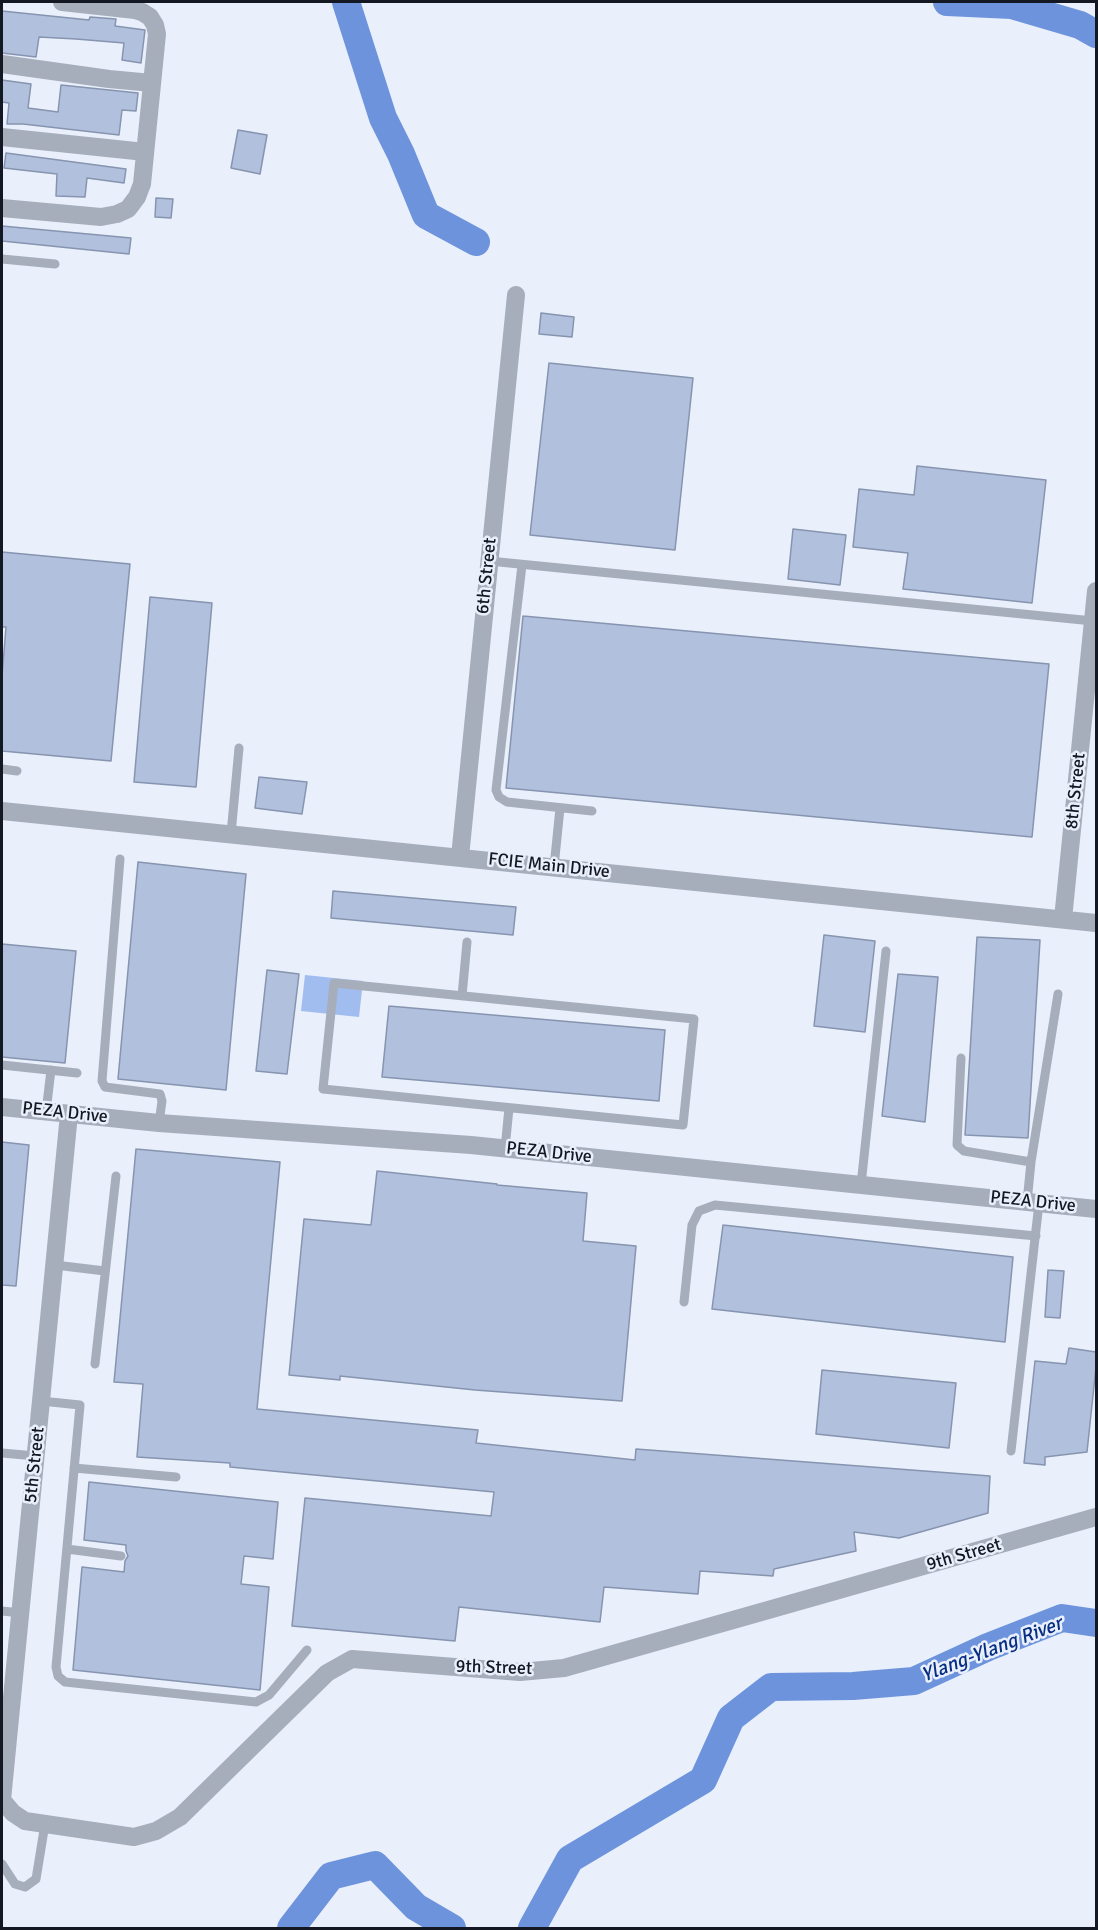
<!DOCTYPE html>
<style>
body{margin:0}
#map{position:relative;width:1098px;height:1930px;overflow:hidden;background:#e9effb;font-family:Signika,sans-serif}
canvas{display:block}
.frame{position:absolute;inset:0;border:3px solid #131822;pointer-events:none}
</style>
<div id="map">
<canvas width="1098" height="1930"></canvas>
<div class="frame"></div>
</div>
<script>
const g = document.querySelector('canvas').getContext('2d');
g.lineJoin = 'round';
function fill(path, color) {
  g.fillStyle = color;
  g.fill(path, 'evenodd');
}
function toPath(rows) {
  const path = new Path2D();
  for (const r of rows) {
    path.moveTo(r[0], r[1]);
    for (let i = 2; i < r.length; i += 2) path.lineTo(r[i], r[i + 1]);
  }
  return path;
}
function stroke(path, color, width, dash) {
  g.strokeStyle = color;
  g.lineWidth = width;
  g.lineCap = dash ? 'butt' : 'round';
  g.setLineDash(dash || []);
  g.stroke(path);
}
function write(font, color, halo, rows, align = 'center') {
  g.font = font + ' Signika,sans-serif';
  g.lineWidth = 5;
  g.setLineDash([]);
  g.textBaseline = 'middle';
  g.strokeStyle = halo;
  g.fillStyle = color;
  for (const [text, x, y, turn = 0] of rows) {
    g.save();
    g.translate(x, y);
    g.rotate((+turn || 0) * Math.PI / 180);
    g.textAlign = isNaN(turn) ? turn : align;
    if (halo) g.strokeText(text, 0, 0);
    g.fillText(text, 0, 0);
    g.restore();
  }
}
const green = toPath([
 [305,975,363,981,359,1017,301,1011]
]);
const river = toPath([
 [346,2,383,118,401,154,426,215,476,242],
 [947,2,1012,5,1080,25,1096,34],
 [291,1928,331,1876,375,1865,416,1907,452,1928],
 [532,1928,570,1859,703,1780,731,1718,771,1687,853,1686,914,1681,988,1647,1062,1618,1096,1623]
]);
const building = toPath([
 [2,11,89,20,90,17,116,19,115,26,145,30,141,63,122,60,124,43,76,39,39,37,36,57,2,53,2,11],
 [2,80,31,84,28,108,58,112,61,85,138,93,136,111,122,110,119,135,23,124,7,124,9,103,2,102,2,80],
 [238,130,267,135,260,174,231,168,238,130],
 [6,153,126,169,124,183,87,178,85,197,56,196,57,174,4,168,6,153],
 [156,198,173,199,171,218,155,217,156,198],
 [2,226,131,238,129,254,2,241,2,226],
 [541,313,574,317,572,337,539,334,541,313],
 [549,363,693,378,675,550,530,535,549,363],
 [917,466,1046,480,1032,603,903,589,908,553,853,547,859,489,914,495,917,466],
 [793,529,846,535,840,585,788,579,793,529],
 [2,552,130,564,111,761,2,751,2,676,6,627,2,627,2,552],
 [150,597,212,603,196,787,134,782,150,597],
 [523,616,1049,664,1032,837,506,788,523,616],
 [259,777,307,782,302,814,255,808,259,777],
 [138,862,246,874,226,1090,118,1079,138,862],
 [333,891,516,907,513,935,331,918,333,891],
 [824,935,875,941,865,1032,814,1026,824,935],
 [977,937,1040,940,1028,1138,965,1135,977,937],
 [2,944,76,951,65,1063,2,1057,2,944],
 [267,970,299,974,287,1074,256,1071,267,970],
 [898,974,938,977,925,1122,882,1116,898,974],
 [389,1006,665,1030,659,1101,382,1077,389,1006],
 [2,1142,29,1145,16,1286,2,1285,2,1142],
 [136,1149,280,1162,257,1409,478,1430,476,1443,635,1460,636,1449,990,1476,988,1513,899,1538,854,1532,856,1551,774,1569,773,1576,700,1571,698,1594,604,1587,600,1622,459,1607,455,1641,292,1626,305,1498,491,1516,494,1492,230,1467,230,1463,137,1457,143,1384,114,1382,136,1149],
 [377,1171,497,1184,497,1185,587,1193,583,1241,636,1246,622,1401,475,1390,340,1376,340,1380,289,1375,304,1219,371,1225,377,1171],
 [723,1225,1013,1257,1005,1342,712,1309,723,1225],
 [1048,1270,1064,1271,1060,1318,1045,1317,1048,1270],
 [1069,1348,1096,1352,1096,1367,1087,1452,1045,1457,1045,1465,1024,1463,1035,1361,1066,1364,1069,1348],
 [822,1370,956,1383,949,1448,816,1434,822,1370],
 [89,1482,278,1502,273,1559,244,1556,241,1584,269,1587,260,1690,73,1670,82,1567,124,1572,125,1561,128,1556,126,1551,126,1545,84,1540,89,1482]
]);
const service = toPath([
 [2,259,55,264],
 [489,561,1093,621],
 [522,565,496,790,499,797,507,802,592,811],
 [2,769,17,771],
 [231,834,239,748],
 [120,859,102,1081,105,1087,160,1094,162,1101,159,1123],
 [554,867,560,808],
 [334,983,694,1019,683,1125,323,1089,334,983],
 [462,996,467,942],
 [961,1058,957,1145,964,1151,1031,1162],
 [2,1065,77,1073],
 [46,1112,51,1070],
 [505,1149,509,1108],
 [861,1185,886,951],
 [1027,1202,1031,1162,1058,994],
 [55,1265,105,1271],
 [684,1302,692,1225,699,1211,715,1205,1036,1236],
 [95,1364,116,1176],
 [41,1401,80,1405,56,1667,58,1676,65,1682,256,1702,269,1695,307,1650],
 [1011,1451,1039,1203],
 [2,1453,36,1456],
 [74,1468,176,1477],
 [67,1549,121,1556],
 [2,1611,21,1613],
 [2,1864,15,1884,25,1887,36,1879,45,1824]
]);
const minor = toPath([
 [2,64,109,79,152,83],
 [2,137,145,152],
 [2,208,101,217,117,214,128,209,137,197,142,184,157,34,155,25,150,17,142,12,135,10,62,2],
 [2,811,1096,923],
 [460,857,516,295],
 [1063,919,1096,591],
 [2,1107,159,1123,471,1145,1096,1209],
 [69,1114,2,1800,13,1813,25,1821,134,1837,156,1831,180,1817,327,1673,352,1659,520,1672,564,1668,1096,1517]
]);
const streetNames = [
 ["6th Street",487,576,-84],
 ["8th Street",1076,791,-84],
 ["FCIE Main Drive",549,866,6],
 ["PEZA Drive",65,1113,6],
 ["PEZA Drive",549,1153,6],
 ["PEZA Drive",1033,1202,6],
 ["5th Street",35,1465,-84],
 ["9th Street",964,1555,-16],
 ["9th Street",494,1668,2]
];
const waterNames = [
 ["Ylang-Ylang River",992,1650,-21]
];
fill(green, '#a1bcee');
stroke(river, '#6d93dc', 28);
fill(building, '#b1c1dd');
stroke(building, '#8694af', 1.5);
stroke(service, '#a7aebb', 9);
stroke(minor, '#a7aebb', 18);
write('18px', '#131822', '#e9effb', streetNames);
write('italic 20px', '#072e82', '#e9effb', waterNames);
</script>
